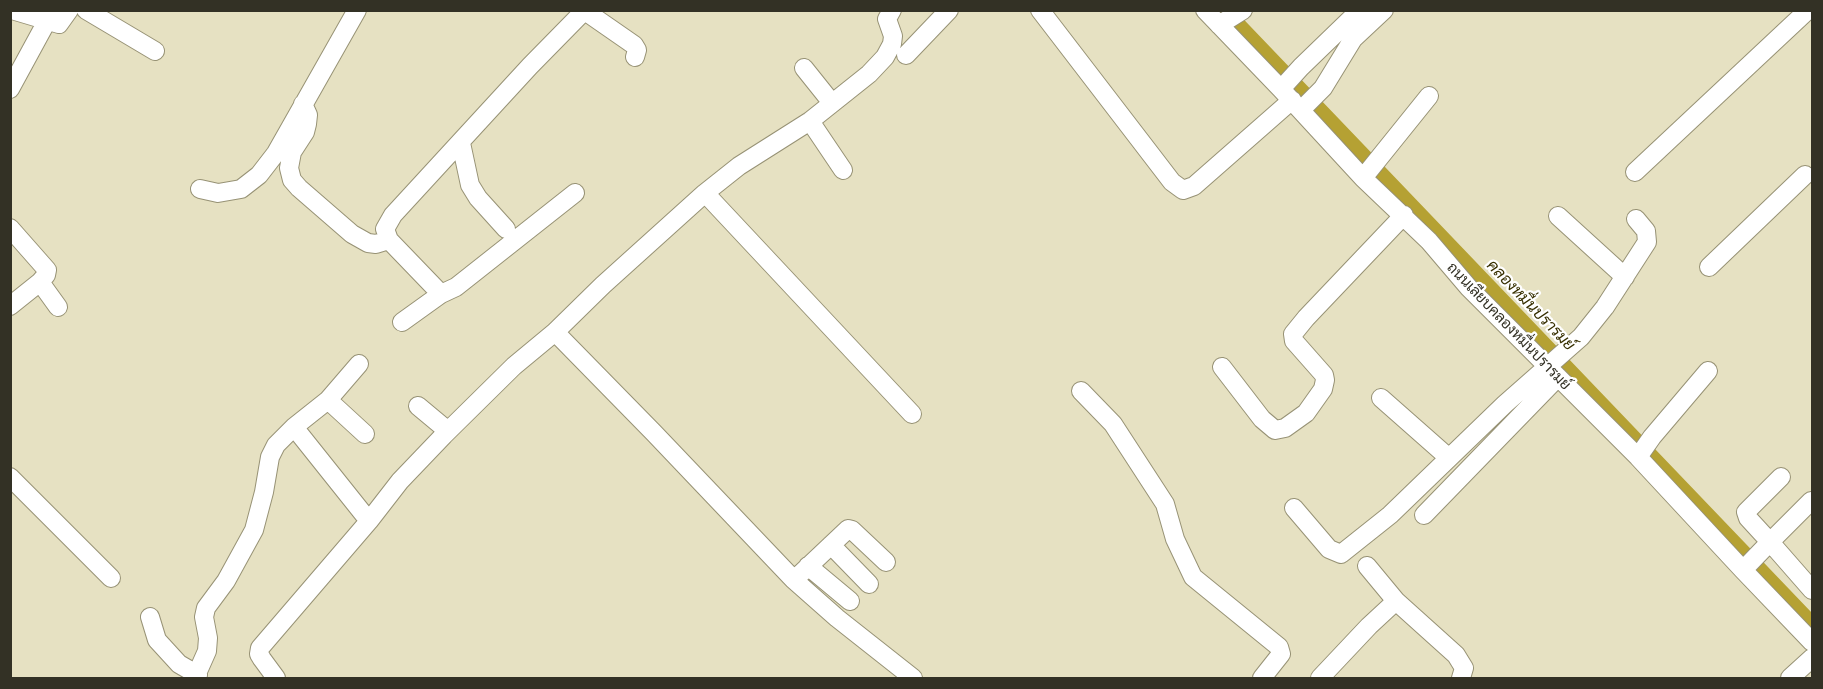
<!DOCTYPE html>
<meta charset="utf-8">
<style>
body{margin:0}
#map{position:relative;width:1823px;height:689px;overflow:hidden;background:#e6e1c2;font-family:Ubuntu,sans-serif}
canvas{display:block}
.frame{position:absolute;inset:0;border:12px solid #333125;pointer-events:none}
</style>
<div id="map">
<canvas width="1823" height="689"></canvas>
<div class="frame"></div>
</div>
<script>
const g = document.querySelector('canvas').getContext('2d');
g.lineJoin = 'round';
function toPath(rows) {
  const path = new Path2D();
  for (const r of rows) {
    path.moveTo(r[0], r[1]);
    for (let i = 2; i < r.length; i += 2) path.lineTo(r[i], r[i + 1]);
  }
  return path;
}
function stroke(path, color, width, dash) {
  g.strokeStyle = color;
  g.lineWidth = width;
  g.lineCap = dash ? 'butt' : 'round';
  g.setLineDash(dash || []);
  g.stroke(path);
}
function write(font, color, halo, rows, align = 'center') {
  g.font = font + ' Ubuntu,Sarabun,sans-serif';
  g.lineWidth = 4.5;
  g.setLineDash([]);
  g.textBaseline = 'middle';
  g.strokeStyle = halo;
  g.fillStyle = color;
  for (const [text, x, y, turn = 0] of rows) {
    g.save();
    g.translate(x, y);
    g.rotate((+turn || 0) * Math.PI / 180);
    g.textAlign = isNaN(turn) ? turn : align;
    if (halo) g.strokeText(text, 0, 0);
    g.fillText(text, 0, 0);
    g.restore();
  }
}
const canal = toPath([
 [1227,12,1812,623]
]);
const minor = toPath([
 [12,10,59,24,69,10],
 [86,10,155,51],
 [1040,10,1172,182,1183,190,1194,186,1292,100],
 [1205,10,1281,89,1363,178,1429,241,1469,288,1638,457,1743,570,1812,642],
 [585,11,634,45,637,50,635,57],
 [1219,25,1243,10],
 [906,55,949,10],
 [804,68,832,103],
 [10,89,53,10],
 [1281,89,1301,67,1360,10],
 [303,104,308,115,307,124,305,132,292,152,289,168,292,180,299,188,352,234,368,243,376,244,389,240],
 [1301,110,1323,88,1353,39,1384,10],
 [810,121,843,170],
 [461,143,470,185,478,198,506,229],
 [1635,172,1808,10],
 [1363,178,1429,96],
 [200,189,218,193,241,189,259,175,276,153,357,10],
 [705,193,912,414],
 [1558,216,1625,277],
 [10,228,47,270,46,275,40,282,10,306],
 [1709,267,1805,175],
 [40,282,58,307],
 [441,294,389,240,385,229,393,215,530,66,585,10],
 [402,322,441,294,456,287,575,193],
 [555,332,654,433,794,580,837,618,913,678],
 [1222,367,1262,419,1275,430,1285,428,1306,413,1323,389,1325,380,1324,375,1294,341,1293,334,1306,318,1404,215],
 [1081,391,1113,424,1165,504,1175,539,1193,577,1279,647,1281,654,1262,678],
 [1381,398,1449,458],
 [328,400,365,434],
 [418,406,448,431],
 [294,427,369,521],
 [1638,457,1652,437,1708,371],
 [10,477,111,578],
 [1811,501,1770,542,1812,590],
 [1294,508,1329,549,1341,554,1390,515,1505,404,1581,337,1605,307,1647,242,1646,231,1636,219],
 [1424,515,1558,377],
 [831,545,869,584],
 [808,566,850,601],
 [1367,566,1396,601,1456,655,1464,668,1461,678],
 [1743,570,1770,542,1748,518,1746,512,1781,477],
 [794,580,848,529,852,530,886,562],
 [150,617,157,640,179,664,198,675],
 [195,678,207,651,208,638,204,617,206,608,226,581,254,530,264,492,270,457,276,445,294,427,328,400,359,364],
 [276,678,262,659,259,654,260,648,369,521,400,481,444,435,514,366,555,332,603,285,705,193,739,166,810,121,869,74,885,57,892,44,893,36,887,19,892,10],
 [1320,678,1369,626,1396,601],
 [1790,678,1812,658]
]);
const streetNames = [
 ["ถนนเลียบคลองหมื่นปรารมย์",1509,326,46]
];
const waterNames = [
 ["คลองหมื่นปรารมย์",1531,305,46]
];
stroke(canal, '#b5a133', 14);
stroke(minor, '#979275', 20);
stroke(minor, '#fff', 18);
write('15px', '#333125', '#fff', streetNames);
write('italic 16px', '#372f00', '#fff', waterNames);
</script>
